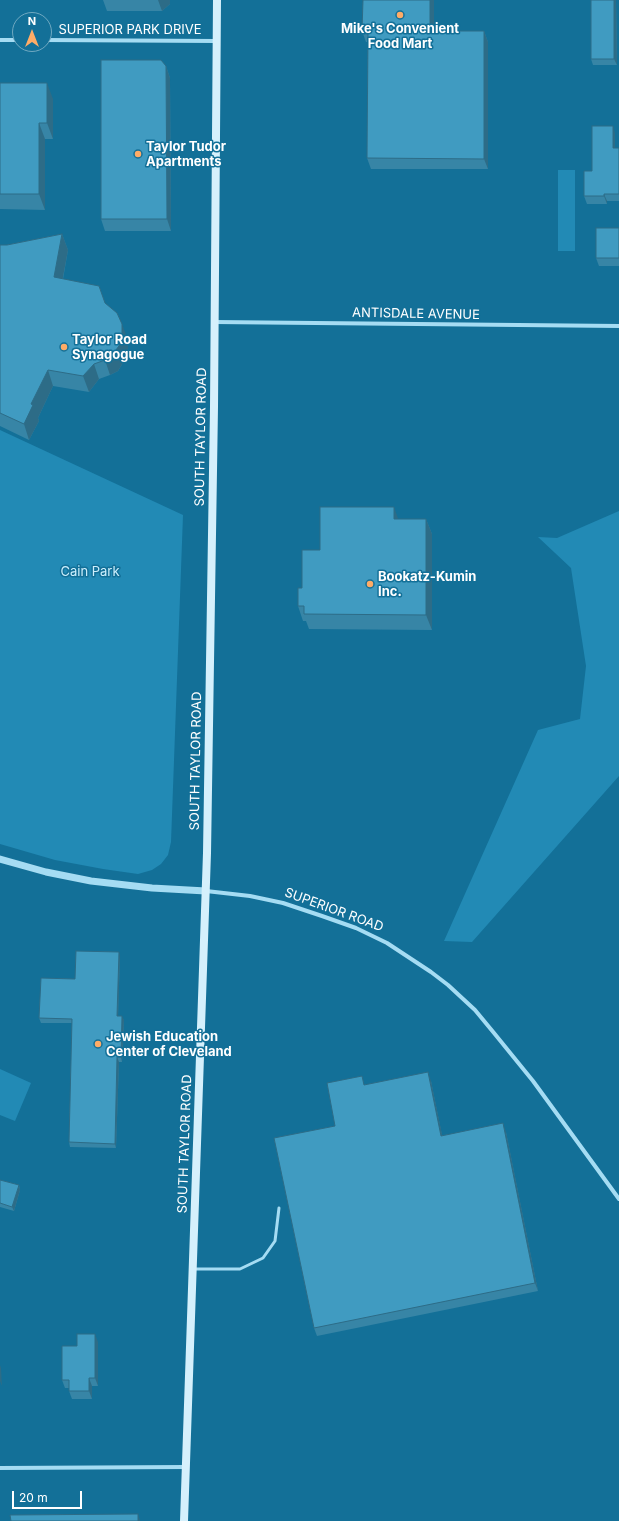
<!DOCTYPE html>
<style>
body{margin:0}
#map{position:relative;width:619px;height:1521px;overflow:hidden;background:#137098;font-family:Inter,sans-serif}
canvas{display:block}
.north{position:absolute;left:12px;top:12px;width:40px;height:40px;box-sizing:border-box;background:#137098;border:1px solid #71a9c1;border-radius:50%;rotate:0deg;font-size:11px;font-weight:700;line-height:16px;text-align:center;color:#fff}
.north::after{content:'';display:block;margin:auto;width:14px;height:18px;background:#ffac67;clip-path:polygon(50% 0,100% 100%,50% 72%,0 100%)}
.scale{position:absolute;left:12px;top:1491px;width:70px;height:18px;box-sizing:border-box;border:2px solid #fff;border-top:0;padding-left:5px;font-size:12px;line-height:14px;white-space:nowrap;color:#fff;-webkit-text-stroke:3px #137098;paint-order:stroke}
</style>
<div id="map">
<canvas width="619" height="1521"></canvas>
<div class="north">N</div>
<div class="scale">20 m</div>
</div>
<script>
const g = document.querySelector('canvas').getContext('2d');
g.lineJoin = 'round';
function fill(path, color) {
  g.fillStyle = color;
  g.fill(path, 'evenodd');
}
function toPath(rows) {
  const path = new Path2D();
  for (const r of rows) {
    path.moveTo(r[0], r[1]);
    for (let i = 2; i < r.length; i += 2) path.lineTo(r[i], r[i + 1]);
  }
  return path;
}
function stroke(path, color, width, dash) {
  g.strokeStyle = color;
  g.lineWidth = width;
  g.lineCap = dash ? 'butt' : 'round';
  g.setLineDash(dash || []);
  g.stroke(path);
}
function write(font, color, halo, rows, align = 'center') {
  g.font = font + ' Inter,sans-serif';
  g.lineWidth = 3;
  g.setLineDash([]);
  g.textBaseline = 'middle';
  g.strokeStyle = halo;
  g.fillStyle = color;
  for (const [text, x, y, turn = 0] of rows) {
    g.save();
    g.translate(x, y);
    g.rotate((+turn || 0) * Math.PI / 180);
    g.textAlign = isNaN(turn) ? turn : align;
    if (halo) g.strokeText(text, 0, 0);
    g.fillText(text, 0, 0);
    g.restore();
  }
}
const green = toPath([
 [558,170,575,170,575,251,558,251],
 [0,430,183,515,171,842,168,855,161,864,152,870,138,874,103,869,55,860,0,844],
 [619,511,619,776,472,942,444,941,538,730,580,719,586,666,571,568,538,537,557,538],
 [0,1069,31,1083,15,1121,0,1115]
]);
const service = toPath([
 [194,1269,240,1269,263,1258,275,1241,279,1208]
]);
const minor = toPath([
 [0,40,20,40],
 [44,40,216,41],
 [214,322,619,326],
 [206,891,250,896,283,903,322,916,356,928,387,943,431,972,448,985,475,1010,494,1033,533,1081,619,1199],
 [0,1468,186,1467]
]);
const tertiary = toPath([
 [0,859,46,872,91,881,152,888,206,891]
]);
const secondary = toPath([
 [184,1521,207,853,214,407,217,0]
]);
const wall = toPath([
 [103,0,170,0,170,4,162,11,107,11],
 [363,0,434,31,484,31,488,42,488,169,371,169,367,158,368,42,366,42,362,31],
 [616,0,617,65,593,65,591,59],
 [166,66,170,78,171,231,105,231,101,219],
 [0,83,53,99,53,139,45,139,45,210,0,209],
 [615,133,615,148,619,148,619,201,607,201,607,204,587,204,584,196,592,171],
 [619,228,619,266,599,266,596,258],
 [62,234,68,250,63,279,105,304,128,340,128,353,124,361,118,371,110,375,99,379,89,392,53,386,38,418,39,421,29,440,0,426,0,245,7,245],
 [398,519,426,519,432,534,432,630,309,629,306,621,303,621,298,606,302,588,320,550],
 [120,956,118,1016,124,1020,122,1062,119,1062,116,1148,70,1147,69,1142,72,1023,41,1023,39,1018,75,979],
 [431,1081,442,1135,506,1132,538,1291,317,1336,314,1328,335,1126,366,1085],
 [0,1180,19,1185,20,1190,14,1211,0,1207],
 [98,1342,98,1386,92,1386,92,1399,72,1399,69,1391,69,1388,65,1388,62,1380,77,1346]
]);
const shadedWall = toPath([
 [158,0,170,0,170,4,162,11],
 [430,0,434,0,434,42,430,31],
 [614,0,616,0,617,65,614,59],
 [484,31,488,42,488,169,484,159],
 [166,66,170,78,171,231,167,219],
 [47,83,53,99,53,139,47,123],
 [39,123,45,139,45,210,39,194],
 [613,126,615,133,615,155,613,148],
 [604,194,607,201,607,204,604,196],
 [62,234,68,250,60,293,54,277],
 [122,324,128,340,128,353,124,361,118,371,110,375,105,360],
 [94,364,99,379,89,392,83,376],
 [48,370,53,386,38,418,39,421,29,440,24,424,31,404],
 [394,507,399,521,394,519],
 [426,519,432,534,432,630,426,615],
 [119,952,120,956,118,1020,117,1016],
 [122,1016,124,1020,122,1062,121,1057],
 [117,1057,119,1062,116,1148,115,1144],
 [428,1072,431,1081,444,1144,441,1136],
 [503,1123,506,1132,538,1291,535,1283],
 [19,1185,20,1190,14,1211,12,1207],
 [95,1334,98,1342,98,1386,95,1378],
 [0,1365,1,1368,2,1386,0,1381],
 [89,1378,92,1386,92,1399,89,1391],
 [138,1514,140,1520,140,1521,138,1521]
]);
const building = toPath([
 [363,0,430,0,430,31,484,31,484,159,367,158,368,31,362,31,363,0],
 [591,0,614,0,614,59,591,59,591,0],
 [101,60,161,60,166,66,167,219,101,219,101,60],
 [0,83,47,83,47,123,39,123,39,194,0,194,0,83],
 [592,126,613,126,613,148,619,148,619,194,604,194,604,196,584,196,584,171,592,171,592,126],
 [596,228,619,228,619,258,596,258,596,228],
 [62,234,54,277,99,286,105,303,117,313,122,324,122,338,119,346,112,355,105,360,94,364,83,376,48,370,31,404,33,405,24,424,0,413,0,245,7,245,62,234],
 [320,507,394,507,394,519,426,519,426,615,304,614,304,606,298,606,298,588,302,588,302,550,320,550,320,507],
 [76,951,119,952,117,1016,122,1016,121,1057,117,1057,115,1144,69,1142,72,1019,39,1018,41,978,75,979,76,951],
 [428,1072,441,1136,503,1123,535,1283,314,1328,274,1138,335,1126,327,1083,362,1076,364,1085,428,1072],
 [0,1180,19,1185,12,1207,0,1203,0,1180],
 [77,1334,95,1334,95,1378,89,1378,89,1391,69,1391,69,1380,62,1380,62,1346,77,1346,77,1334],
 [138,1514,138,1521,11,1521,10,1515,138,1514]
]);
const markers = [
 [400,15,4,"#ffac67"],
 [138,154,4,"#ffac67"],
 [64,347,4,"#ffac67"],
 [370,584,4,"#ffac67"],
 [98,1044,4,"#ffac67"]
];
const poiNames = [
 ["Mike's Convenient",400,29,"center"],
 ["Food Mart",400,44,"center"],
 ["Taylor Tudor",146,147],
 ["Apartments",146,162],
 ["Taylor Road",72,340],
 ["Synagogue",72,355],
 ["Bookatz-Kumin",378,577],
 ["Inc.",378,592],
 ["Jewish Education",106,1037],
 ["Center of Cleveland",106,1052]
];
const streetNames = [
 ["SUPERIOR PARK DRIVE",130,30],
 ["ANTISDALE AVENUE",416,314,1],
 ["SOUTH TAYLOR ROAD",201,437,-89],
 ["SOUTH TAYLOR ROAD",196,761,-89],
 ["SUPERIOR ROAD",334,910,20],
 ["SOUTH TAYLOR ROAD",185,1144,-88]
];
const parkNames = [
 ["Cain Park",90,572]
];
fill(green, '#228ab5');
stroke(service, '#a5dcf3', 3);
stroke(minor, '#a5dcf3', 4);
stroke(tertiary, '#a5dcf3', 7);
stroke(secondary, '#d5f0fc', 8);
fill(wall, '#3785a6');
fill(shadedWall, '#2d6c87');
fill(building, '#409bc1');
stroke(building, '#2d6c87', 1);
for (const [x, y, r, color] of markers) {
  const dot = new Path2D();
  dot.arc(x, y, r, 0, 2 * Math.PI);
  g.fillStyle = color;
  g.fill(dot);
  stroke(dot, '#137098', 1.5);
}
write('bold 13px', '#fff', '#137098', poiNames, 'left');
write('13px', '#fff', '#137098', streetNames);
write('13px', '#cdeffd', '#137098', parkNames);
</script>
